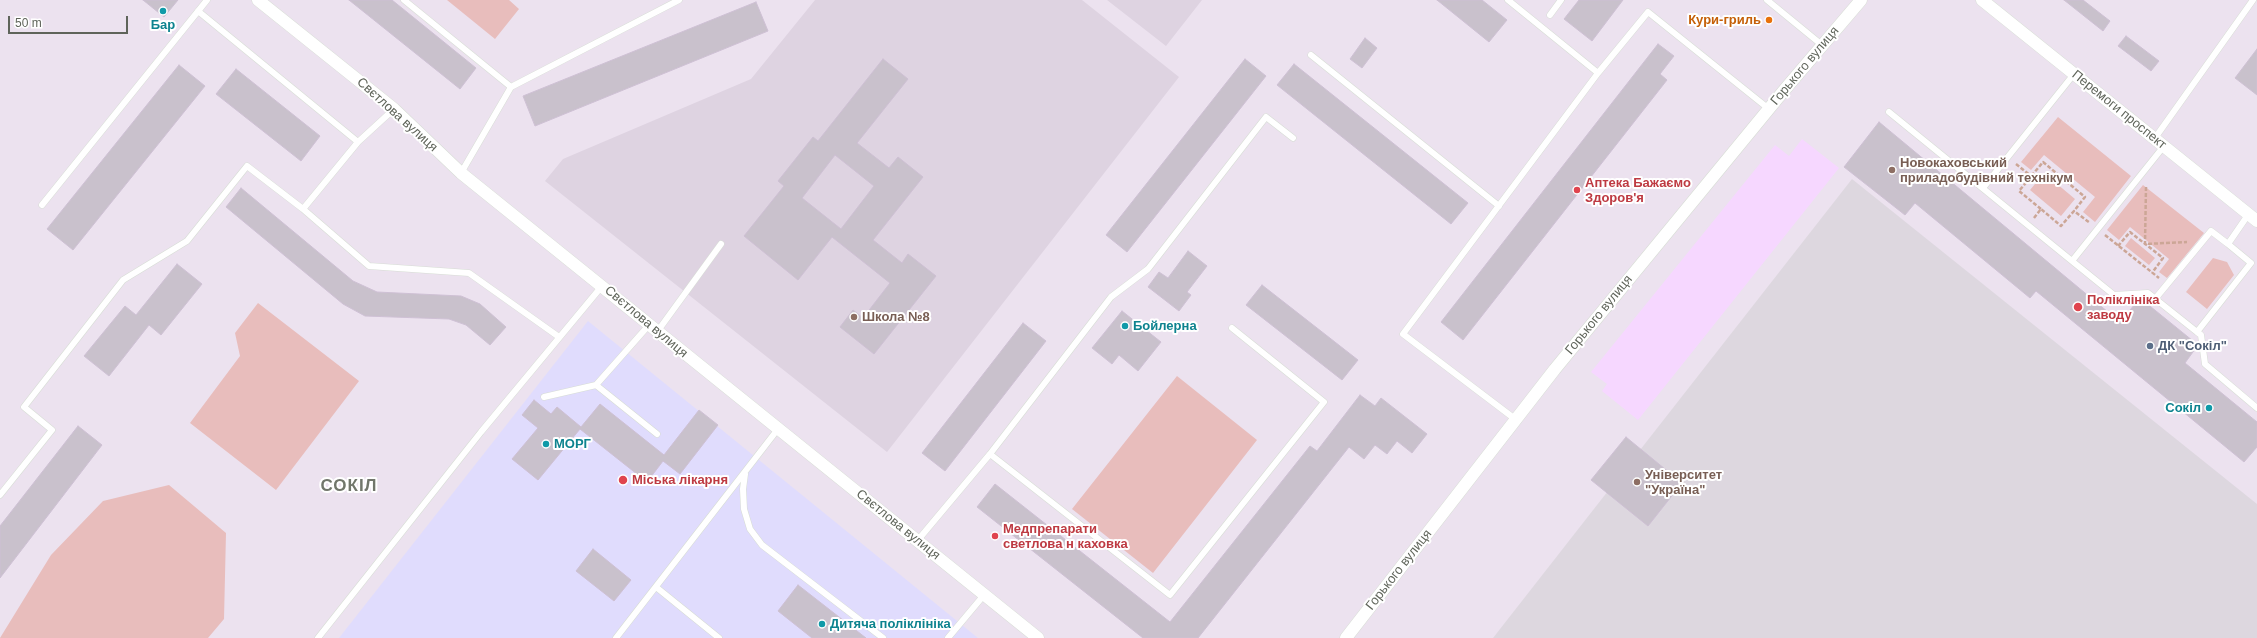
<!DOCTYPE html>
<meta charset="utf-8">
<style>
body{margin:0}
#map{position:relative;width:2257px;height:638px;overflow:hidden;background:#ece2ef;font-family:Arial,sans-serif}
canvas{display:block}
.scale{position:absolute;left:8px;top:16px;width:120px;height:18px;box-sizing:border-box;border:2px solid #5f645a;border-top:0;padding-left:5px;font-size:12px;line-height:14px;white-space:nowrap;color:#5f645a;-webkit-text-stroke:3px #fff;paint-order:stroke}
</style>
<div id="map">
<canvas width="2257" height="638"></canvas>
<div class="scale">50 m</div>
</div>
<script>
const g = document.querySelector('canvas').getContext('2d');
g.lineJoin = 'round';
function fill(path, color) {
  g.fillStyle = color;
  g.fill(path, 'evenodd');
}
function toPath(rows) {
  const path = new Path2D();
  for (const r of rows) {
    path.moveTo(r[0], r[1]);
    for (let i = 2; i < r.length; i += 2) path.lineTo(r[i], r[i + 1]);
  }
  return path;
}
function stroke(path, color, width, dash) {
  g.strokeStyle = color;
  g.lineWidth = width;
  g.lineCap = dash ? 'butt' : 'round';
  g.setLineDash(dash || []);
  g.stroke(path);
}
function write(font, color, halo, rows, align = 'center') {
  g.font = font + ' Arial,sans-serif';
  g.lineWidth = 4;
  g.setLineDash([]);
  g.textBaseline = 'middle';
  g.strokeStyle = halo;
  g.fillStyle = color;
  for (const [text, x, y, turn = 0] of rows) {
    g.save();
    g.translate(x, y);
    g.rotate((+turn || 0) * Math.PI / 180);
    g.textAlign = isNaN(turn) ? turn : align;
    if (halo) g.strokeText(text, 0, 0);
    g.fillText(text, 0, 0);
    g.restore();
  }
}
const commercial = toPath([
 [1802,139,1839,168,1638,420,1602,391,1607,384,1591,372,1775,145,1789,156]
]);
const industrial = toPath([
 [1852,179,2257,504,2257,638,1493,638]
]);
const education = toPath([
 [815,0,1082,0,1179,77,887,452,545,181,563,159,751,79],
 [1107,0,1202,0,1166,46]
]);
const medical = toPath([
 [588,321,978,638,339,638]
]);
const green = toPath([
 [447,0,509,0,519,9,495,39],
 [2058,117,2131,176,2095,222,2083,212,2095,197,2044,155,2031,170,2021,162],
 [2044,173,2075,199,2061,216,2030,190],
 [2143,185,2204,233,2167,278,2159,272,2169,259,2130,227,2119,240,2107,230],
 [2131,238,2155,258,2149,265,2125,246],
 [2213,258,2227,262,2234,275,2207,309,2186,292],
 [258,303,359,381,276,490,190,423,240,356,235,333],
 [1177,376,1257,440,1153,573,1072,509],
 [169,485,226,533,224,619,208,638,0,638,51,555,103,501]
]);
const building = toPath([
 [143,0,178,0,164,17,143,0],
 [349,0,392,0,476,68,460,89,349,0],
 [1437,0,1482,0,1507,20,1489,42,1437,0],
 [1579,0,1623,0,1592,41,1564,19,1579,0],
 [2064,0,2083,0,2110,21,2103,31,2064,0],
 [756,2,768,31,535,126,523,96,756,2],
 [2126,36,2159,61,2151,71,2118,46,2126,36],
 [1365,38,1377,48,1362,68,1350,59,1365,38],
 [1658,44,1674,56,1660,74,1667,80,1463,340,1441,322,1658,44],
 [2257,49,2257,95,2235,78,2257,49],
 [883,59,908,79,857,143,889,168,898,157,923,177,873,240,902,263,908,254,936,276,874,354,840,327,853,310,863,318,890,283,832,237,798,280,744,236,784,186,778,181,813,137,818,141,883,59],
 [835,155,874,186,841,229,802,198,835,155],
 [1245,59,1266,76,1127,252,1106,235,1245,59],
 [1294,64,1468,203,1451,224,1277,85,1294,64],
 [179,65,205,86,73,250,47,229,179,65],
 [236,69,320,136,301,161,216,94,236,69],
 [1879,122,2120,322,2140,298,2198,345,2185,363,2257,422,2257,447,2244,462,2036,291,2030,298,1915,203,1905,215,1844,167,1879,122],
 [241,188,353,281,377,292,461,296,480,304,506,327,490,345,466,325,449,319,365,316,343,304,226,207,241,188],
 [1188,251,1207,266,1187,292,1191,295,1179,311,1148,287,1159,272,1168,278,1188,251],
 [177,264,202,284,161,335,149,325,109,376,84,356,125,306,136,315,177,264],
 [1262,285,1358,360,1342,380,1246,305,1262,285],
 [1122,311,1161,342,1138,371,1119,355,1112,364,1092,348,1122,311],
 [1023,323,1046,341,945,471,922,453,1023,323],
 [1360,395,1375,406,1381,398,1427,434,1412,453,1397,441,1387,454,1375,445,1364,459,1349,447,1198,638,1143,638,977,507,995,484,1170,622,1310,446,1317,451,1360,395],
 [534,400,551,414,557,407,581,427,600,404,664,455,699,410,718,425,680,474,663,461,647,482,580,429,538,480,512,459,538,428,522,415,534,400],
 [78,426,102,445,0,578,0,526,78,426],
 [1626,437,1682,483,1648,526,1591,480,1626,437],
 [593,549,631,580,614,601,576,571,593,549],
 [798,585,866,638,812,638,778,611,798,585]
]);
const path = toPath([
 [2016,164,2031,176],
 [2146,187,2145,244,2187,242],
 [2041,209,2019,191,2043,162,2085,197,2074,211],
 [2034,218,2041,209,2061,226,2074,211,2090,223],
 [2105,235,2159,278],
 [2118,246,2130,232,2163,258,2152,273]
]);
const service = toPath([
 [404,0,511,87],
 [1508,0,1598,73,1648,12,1769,109],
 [1767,0,1822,45],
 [198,11,358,142],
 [1550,15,1561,0],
 [1311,55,1499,206],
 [1889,112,2072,261],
 [2155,138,2253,0],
 [2164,146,2072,261,2114,295,2148,293,2197,332,2201,335,2205,364,2257,408],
 [461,173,511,87,679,0],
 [1983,188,2074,74],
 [42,205,207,0],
 [303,209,358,142,394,109],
 [2155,299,2211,231,2228,244],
 [657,332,721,244],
 [2197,332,2251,263,2228,244,2248,215],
 [596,385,657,434],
 [544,397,596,385,649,325],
 [1515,419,1403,334,1598,73],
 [990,454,1170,595,1324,402,1232,328],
 [745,474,743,489,744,509,750,529,762,545,883,638],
 [0,495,52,430,24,407,123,280,187,241,247,166,303,209,369,266,469,273,559,337],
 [918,540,990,454,1111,297,1148,269,1266,117,1293,138],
 [656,587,719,638],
 [318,638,481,432,602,286],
 [616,638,778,429],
 [948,638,984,595]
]);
const minor = toPath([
 [258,0,394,109,461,173,1038,638],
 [1982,0,2257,221],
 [1346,638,1555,369,1786,88,1861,0]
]);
const markers = [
 [163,11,4,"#0f9aa8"],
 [1769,20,4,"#e8710a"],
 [1892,170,4,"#8d6e63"],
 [1577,190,4,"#e0444e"],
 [2078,307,5,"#e0444e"],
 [854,317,4,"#8d6e63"],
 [1125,326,4,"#0f9aa8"],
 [2150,346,4,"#5c6f8a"],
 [2209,408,4,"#0f9aa8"],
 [546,444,4,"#0f9aa8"],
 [623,480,5,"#e0444e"],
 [1637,482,4,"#8d6e63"],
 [995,536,4,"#e0444e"],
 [822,624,4,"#0f9aa8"]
];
const foodNames = [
 ["Кури-гриль",1761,20]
];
const cultureNames = [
 ["Бар",163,25,"center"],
 ["Бойлерна",1133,326],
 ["Сокіл",2201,408,"right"],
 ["МОРГ",554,444],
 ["Дитяча поліклініка",830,624]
];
const streetNames = [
 ["Горького вулиця",1805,66,-50],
 ["Перемоги проспект",2119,110,39],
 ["Свєтлова вулиця",397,115,42],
 ["Горького вулиця",1599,315,-51],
 ["Свєтлова вулиця",646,322,40],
 ["Свєтлова вулиця",898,525,39],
 ["Горького вулиця",1399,570,-52]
];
const educationNames = [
 ["Новокаховський",1900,163],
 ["приладобудівний технікум",1900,178],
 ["Школа №8",862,317],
 ["Університет",1645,475],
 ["\"Україна\"",1645,490]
];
const healthNames = [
 ["Аптека Бажаємо",1585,183],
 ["Здоров'я",1585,198],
 ["Поліклініка",2087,300],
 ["заводу",2087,315],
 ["Міська лікарня",632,480],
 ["Медпрепарати",1003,529],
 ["светлова н каховка",1003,544]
];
const serviceNames = [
 ["ДК \"Сокіл\"",2158,346]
];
const districtNames = [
 ["СОКІЛ",349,486]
];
fill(commercial, '#f6d7ff');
fill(industrial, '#ddd7df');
fill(education, '#ded3e1');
fill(medical, '#e0dcfd');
fill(green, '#e8bdbc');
fill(building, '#c9c1cc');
stroke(building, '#cec0d4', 1);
stroke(service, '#d7ddd5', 7);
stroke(minor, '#d7ddd5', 13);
stroke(path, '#cca696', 2.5, [4, 2]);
stroke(service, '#fff', 6);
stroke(minor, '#fff', 12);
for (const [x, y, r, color] of markers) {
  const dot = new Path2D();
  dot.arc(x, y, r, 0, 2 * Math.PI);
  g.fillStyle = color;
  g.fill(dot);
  stroke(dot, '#fff', 1.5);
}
write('bold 13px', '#c56008', '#fff', foodNames, 'right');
write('bold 13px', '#0d838f', '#fff', cultureNames, 'left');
write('13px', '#5f645a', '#fff', streetNames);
write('bold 13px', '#785e54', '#fff', educationNames, 'left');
write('bold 13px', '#be3a42', '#fff', healthNames, 'left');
write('bold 13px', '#4e5e75', '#fff', serviceNames, 'left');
g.letterSpacing = '1px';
write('bold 17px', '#71766b', '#fff', districtNames);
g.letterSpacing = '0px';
</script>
